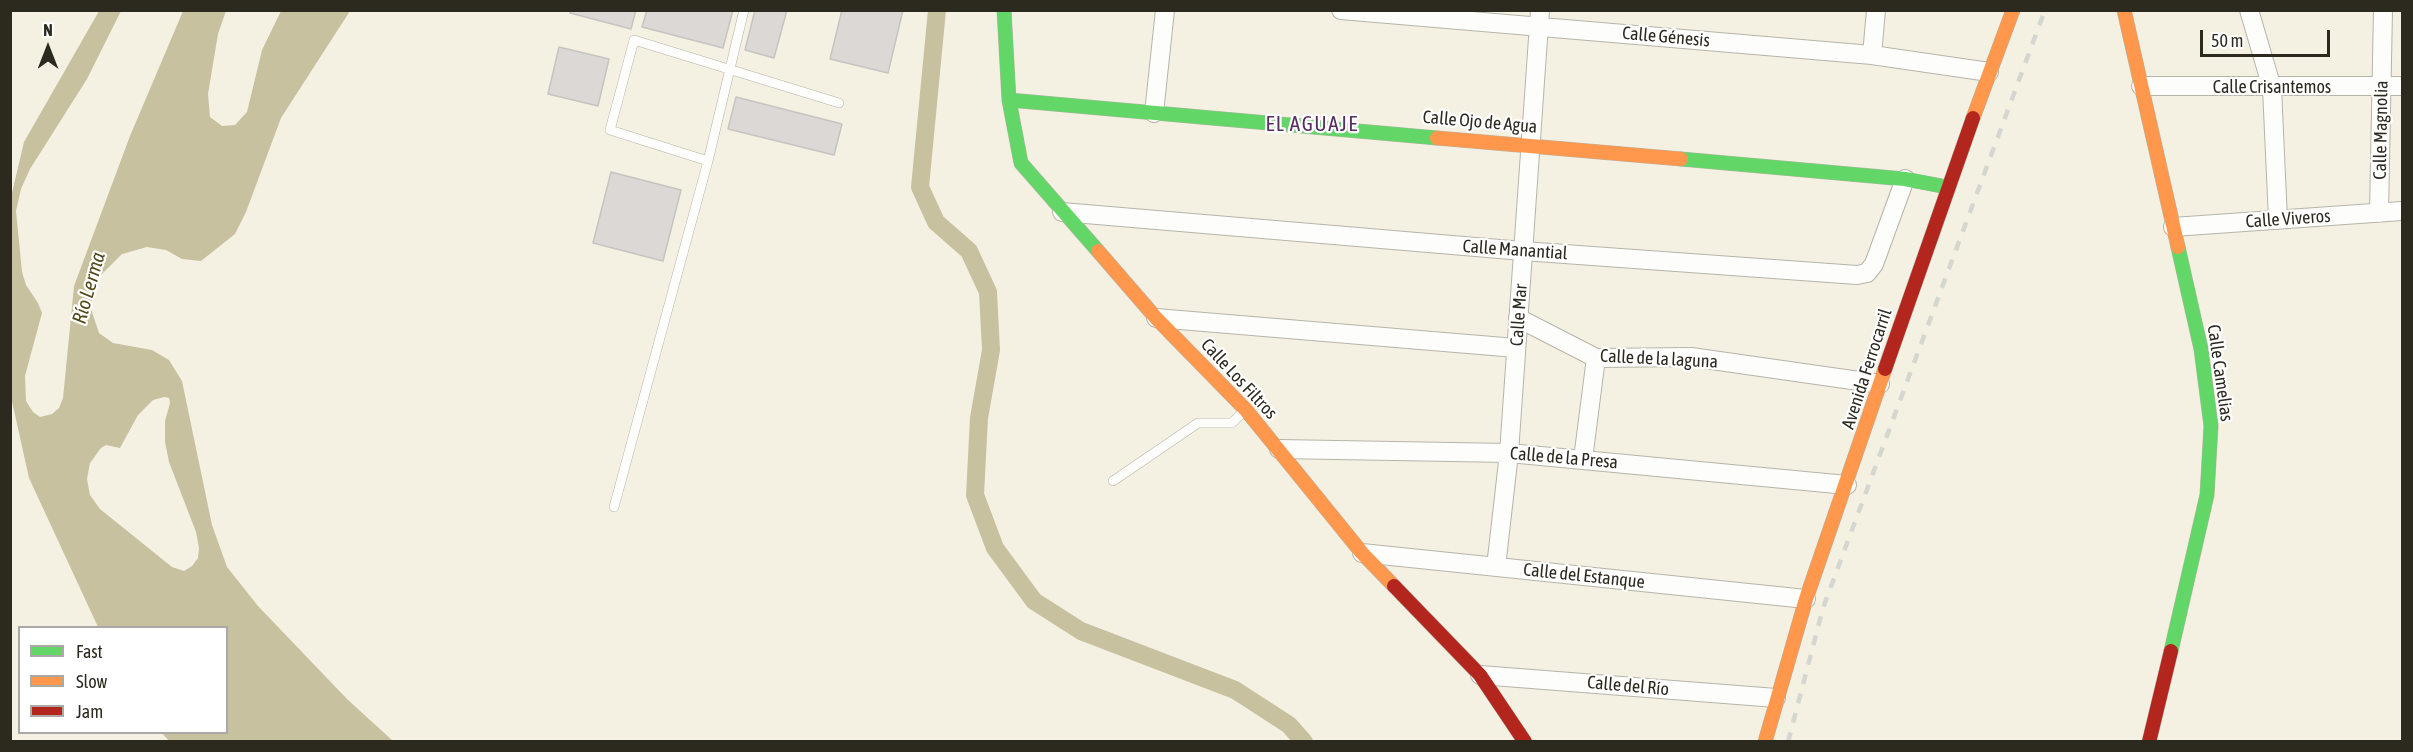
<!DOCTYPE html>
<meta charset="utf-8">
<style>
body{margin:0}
#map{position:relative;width:2413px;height:752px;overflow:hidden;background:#f4f1e3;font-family:"Asap Condensed",sans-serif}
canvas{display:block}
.frame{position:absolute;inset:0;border:12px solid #2c291f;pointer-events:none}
.legend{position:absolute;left:18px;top:626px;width:210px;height:108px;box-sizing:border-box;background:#fff;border:2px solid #aba9a5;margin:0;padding:8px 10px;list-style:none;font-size:18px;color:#2c291f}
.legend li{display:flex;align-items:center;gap:12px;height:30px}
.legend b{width:30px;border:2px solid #aba9a5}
.north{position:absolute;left:18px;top:18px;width:60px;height:60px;-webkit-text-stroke:4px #fff;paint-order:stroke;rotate:0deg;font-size:16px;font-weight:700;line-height:24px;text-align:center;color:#2c291f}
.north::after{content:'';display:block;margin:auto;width:21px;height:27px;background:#2c291f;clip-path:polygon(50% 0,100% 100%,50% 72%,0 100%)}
.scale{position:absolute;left:2200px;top:30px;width:130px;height:27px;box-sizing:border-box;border:3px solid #2c291f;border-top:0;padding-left:8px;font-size:18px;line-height:21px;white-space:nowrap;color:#2c291f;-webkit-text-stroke:4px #fff;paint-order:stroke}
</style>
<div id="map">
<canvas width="2413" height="752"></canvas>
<div class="frame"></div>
<ul class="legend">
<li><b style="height:8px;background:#63d668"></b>Fast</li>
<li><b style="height:8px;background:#ff974d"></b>Slow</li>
<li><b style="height:8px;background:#b3261e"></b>Jam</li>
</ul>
<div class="north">N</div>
<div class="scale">50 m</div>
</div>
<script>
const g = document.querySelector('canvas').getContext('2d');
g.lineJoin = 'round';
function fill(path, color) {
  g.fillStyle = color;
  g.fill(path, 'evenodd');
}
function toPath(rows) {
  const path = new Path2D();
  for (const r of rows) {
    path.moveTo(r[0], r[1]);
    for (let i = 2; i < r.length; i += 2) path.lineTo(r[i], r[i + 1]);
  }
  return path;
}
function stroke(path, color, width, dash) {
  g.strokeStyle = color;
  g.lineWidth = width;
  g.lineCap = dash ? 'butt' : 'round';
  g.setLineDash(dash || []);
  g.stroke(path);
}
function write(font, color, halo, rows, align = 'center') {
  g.font = font + ' "Asap Condensed",sans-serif';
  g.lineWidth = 4.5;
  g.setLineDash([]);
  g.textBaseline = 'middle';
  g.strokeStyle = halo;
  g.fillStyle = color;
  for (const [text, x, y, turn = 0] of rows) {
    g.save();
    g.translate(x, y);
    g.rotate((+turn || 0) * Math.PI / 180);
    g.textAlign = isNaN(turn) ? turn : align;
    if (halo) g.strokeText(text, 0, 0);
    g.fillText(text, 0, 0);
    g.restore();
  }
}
const water = toPath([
 [99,11,121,11,87,79,30,169,21,189,16,211,22,272,26,285,38,303,42,313,25,376,26,401,33,412,40,417,52,414,59,408,63,398,74,286,130,136,183,11,226,11,218,34,208,94,210,117,222,126,235,125,247,112,262,50,281,11,350,11,281,118,246,212,235,234,201,261,182,259,166,250,147,247,122,254,94,282,91,309,99,333,113,343,152,350,169,360,182,381,212,525,227,567,258,606,347,699,393,741,169,741,162,733,226,732,226,628,98,627,29,478,11,397,11,197,24,142],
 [164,397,169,398,170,403,165,421,165,442,169,462,196,532,199,548,198,558,192,566,184,571,172,567,100,509,90,495,87,479,90,463,101,448,106,445,120,448,138,415,153,400]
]);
const canal = toPath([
 [937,10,920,187,936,222,969,251,988,292,991,350,979,418,975,495,995,548,1034,601,1081,631,1235,690,1289,725,1304,742]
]);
const building = toPath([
 [571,10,636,10,631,29,570,13,571,10],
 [647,10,733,10,723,48,642,27,647,10],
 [755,10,787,10,774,58,745,50,755,10],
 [842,10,903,10,888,73,830,59,842,10],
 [559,47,609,59,598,106,548,94,559,47],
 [736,97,842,124,834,155,728,129,736,97],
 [611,172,681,190,663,261,593,243,611,172]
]);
const lane = toPath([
 [708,161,610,130,634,40,839,103],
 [1113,481,1198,423,1232,423,1244,411],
 [614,507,708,161,744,10]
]);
const street = toPath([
 [1341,10,1872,55,1989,72],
 [2249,10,2272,88,2278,220],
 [1872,55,1876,10],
 [2141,86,2402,86],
 [1154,113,1165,10],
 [1062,212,1523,251,1857,275,1867,273,1874,264,1905,179],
 [2379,213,2383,10],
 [2173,227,2402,211],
 [1156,318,1516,348],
 [1518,318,1596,358,1691,357,1880,384],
 [1279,449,1509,453,1847,485],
 [1583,459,1596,358],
 [1362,553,1806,599],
 [1496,567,1509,453,1540,10],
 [1480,675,1776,698]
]);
const fast = toPath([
 [1004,10,1009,100,1021,163,1098,251],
 [1009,100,1437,138],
 [1681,159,1905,179,1947,187],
 [2171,651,2207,495,2211,426,2201,349,2178,247]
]);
const slow = toPath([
 [2124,10,2178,247],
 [1973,118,2013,10],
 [1437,138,1681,159],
 [1098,251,1156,318,1246,410,1362,553,1394,586],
 [1765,742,1806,599,1885,369]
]);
const jam = toPath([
 [1885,369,1973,118],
 [1394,586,1480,675,1525,742],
 [2149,742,2171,651]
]);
const rail = toPath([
 [1788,742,1823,608,2045,10]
]);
const streetNames = [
 ["Calle Génesis",1666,37,5],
 ["Calle Crisantemos",2272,87],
 ["Calle Ojo de Agua",1480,122,5],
 ["Calle Magnolia",2381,130,-89],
 ["Calle Viveros",2288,219,-4],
 ["Calle Manantial",1515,250,4],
 ["Calle Mar",1519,315,-86],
 ["Calle de la laguna",1659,359,3],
 ["Avenida Ferrocarril",1867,369,-72],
 ["Calle Camelias",2220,373,82],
 ["Calle Los Filtros",1239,379,47],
 ["Calle de la Presa",1564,458,5],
 ["Calle del Estanque",1584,576,6],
 ["Calle del Río",1628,686,5]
];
const waterNames = [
 ["Río Lerma",89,288,-74]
];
const quarterNames = [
 ["EL AGUAJE",1312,124]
];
fill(water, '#c8c1a0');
stroke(canal, '#c8c1a0', 18);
fill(building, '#dcd8d6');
stroke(building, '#c7c3c0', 1.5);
stroke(lane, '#b6b4a9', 10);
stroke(street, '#b6b4a9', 20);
stroke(fast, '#b6b4a9', 15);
stroke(slow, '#b6b4a9', 15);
stroke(jam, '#b6b4a9', 15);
stroke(lane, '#fdfdfb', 9);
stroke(street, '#fdfdfb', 18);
stroke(fast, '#63d668', 14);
stroke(slow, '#ff974d', 14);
stroke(jam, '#b3261e', 14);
stroke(rail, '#d6d6d1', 4.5, [10, 10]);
write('18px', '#2c291f', '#fff', streetNames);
write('italic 20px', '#534817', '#fff', waterNames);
g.letterSpacing = '1.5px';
write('21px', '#572d62', '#fff', quarterNames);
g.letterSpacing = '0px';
</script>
